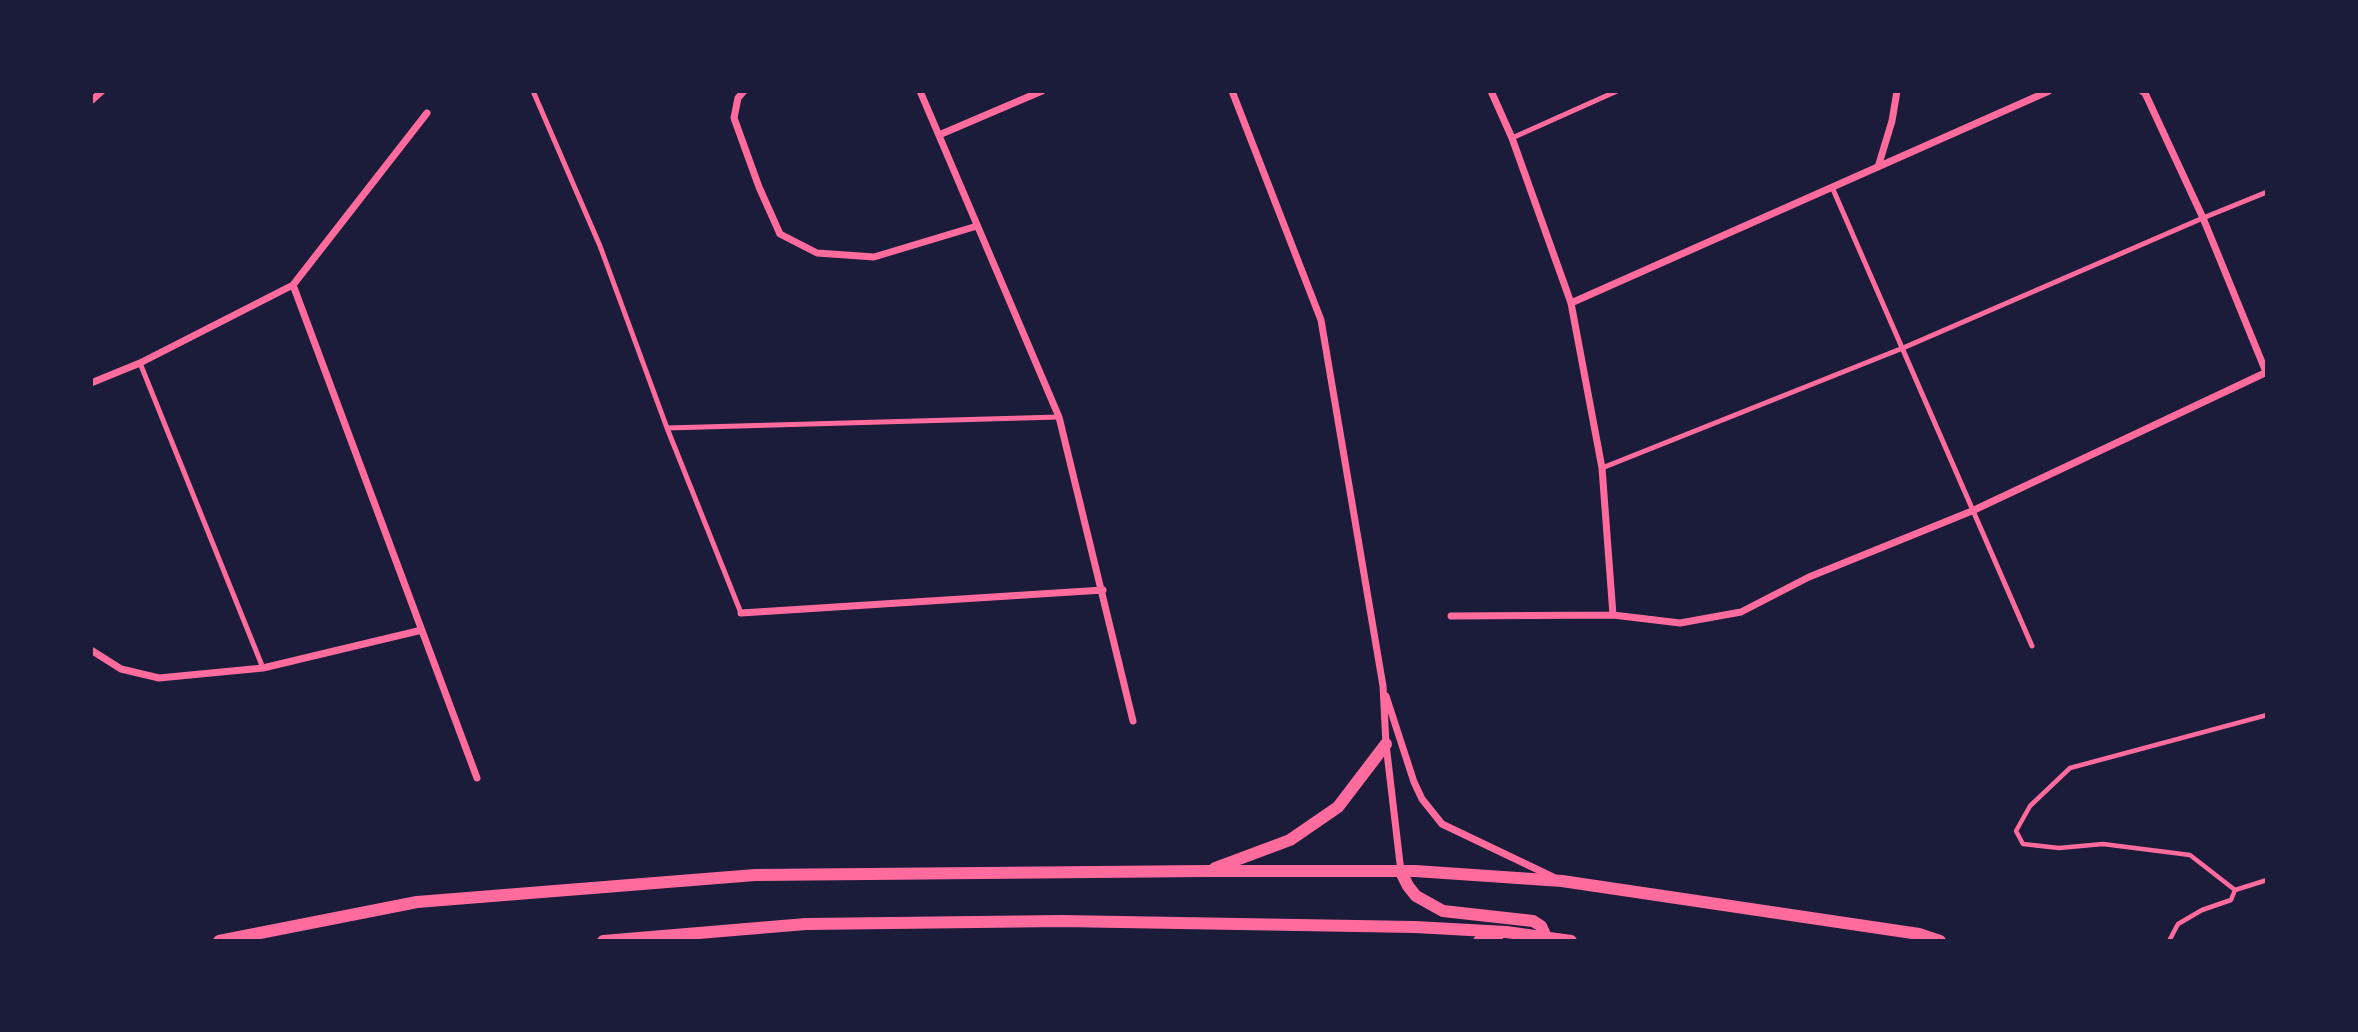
<!DOCTYPE html>
<style>
body{margin:0}
#map{position:relative;width:2358px;height:1032px;overflow:hidden;background:#1b1b3a;font-family:"IBM Plex Sans",sans-serif}
canvas{display:block}
.frame{position:absolute;inset:0;border:93px solid #1b1b3a;pointer-events:none}
</style>
<div id="map">
<canvas width="2358" height="1032"></canvas>
<div class="frame"></div>
</div>
<script>
const g = document.querySelector('canvas').getContext('2d');
g.lineJoin = 'round';
function toPath(rows) {
  const path = new Path2D();
  for (const r of rows) {
    path.moveTo(r[0], r[1]);
    for (let i = 2; i < r.length; i += 2) path.lineTo(r[i], r[i + 1]);
  }
  return path;
}
function stroke(path, color, width, dash) {
  g.strokeStyle = color;
  g.lineWidth = width;
  g.lineCap = dash ? 'butt' : 'round';
  g.setLineDash(dash || []);
  g.stroke(path);
}
const path = toPath([
 [2235,890,2267,880],
 [2169,941,2178,924,2202,910,2231,900,2235,890,2190,855,2103,844,2059,848,2023,844,2016,831,2030,806,2070,768,2267,715]
]);
const service = toPath([
 [533,91,600,246,667,428,741,613],
 [1512,138,1617,91],
 [1832,187,2032,646],
 [140,363,263,668],
 [667,428,1059,417],
 [1602,468,1903,348,2203,218,2267,192]
]);
const minor = toPath([
 [744,91,738,98,734,118,759,187,780,234,817,253,874,257,977,226],
 [920,91,1059,417,1133,721],
 [1232,91,1321,320,1383,686,1386,744,1401,872],
 [1491,91,1512,138,1571,303,1602,468,1613,615],
 [2142,91,2145,93,2203,218,2266,372],
 [91,101,102,91],
 [939,135,1042,91],
 [1878,167,1892,121,1897,91],
 [293,285,477,778],
 [1571,303,2049,91],
 [91,383,140,363,293,285,427,113],
 [741,613,1103,590],
 [1451,616,1613,615,1680,623,1741,612,1809,577,1972,511,2267,372],
 [91,650,121,669,159,678,263,668,422,630],
 [1386,696,1414,782,1422,799,1442,824,1553,877]
]);
const tertiary = toPath([
 [1215,868,1290,840,1338,807,1386,744],
 [1401,872,1408,886,1416,896,1443,911,1533,921,1541,926,1546,937],
 [219,941,417,902,755,875,1208,871,1415,871,1562,881,1919,934,1940,941],
 [603,941,806,924,1062,921,1415,927,1506,932,1571,941],
 [1479,941,1499,934]
]);
stroke(path, '#ff6b9d', 4.5);
stroke(service, '#ff6b9d', 5);
stroke(minor, '#ff6b9d', 7);
stroke(tertiary, '#ff6b9d', 12);
</script>
